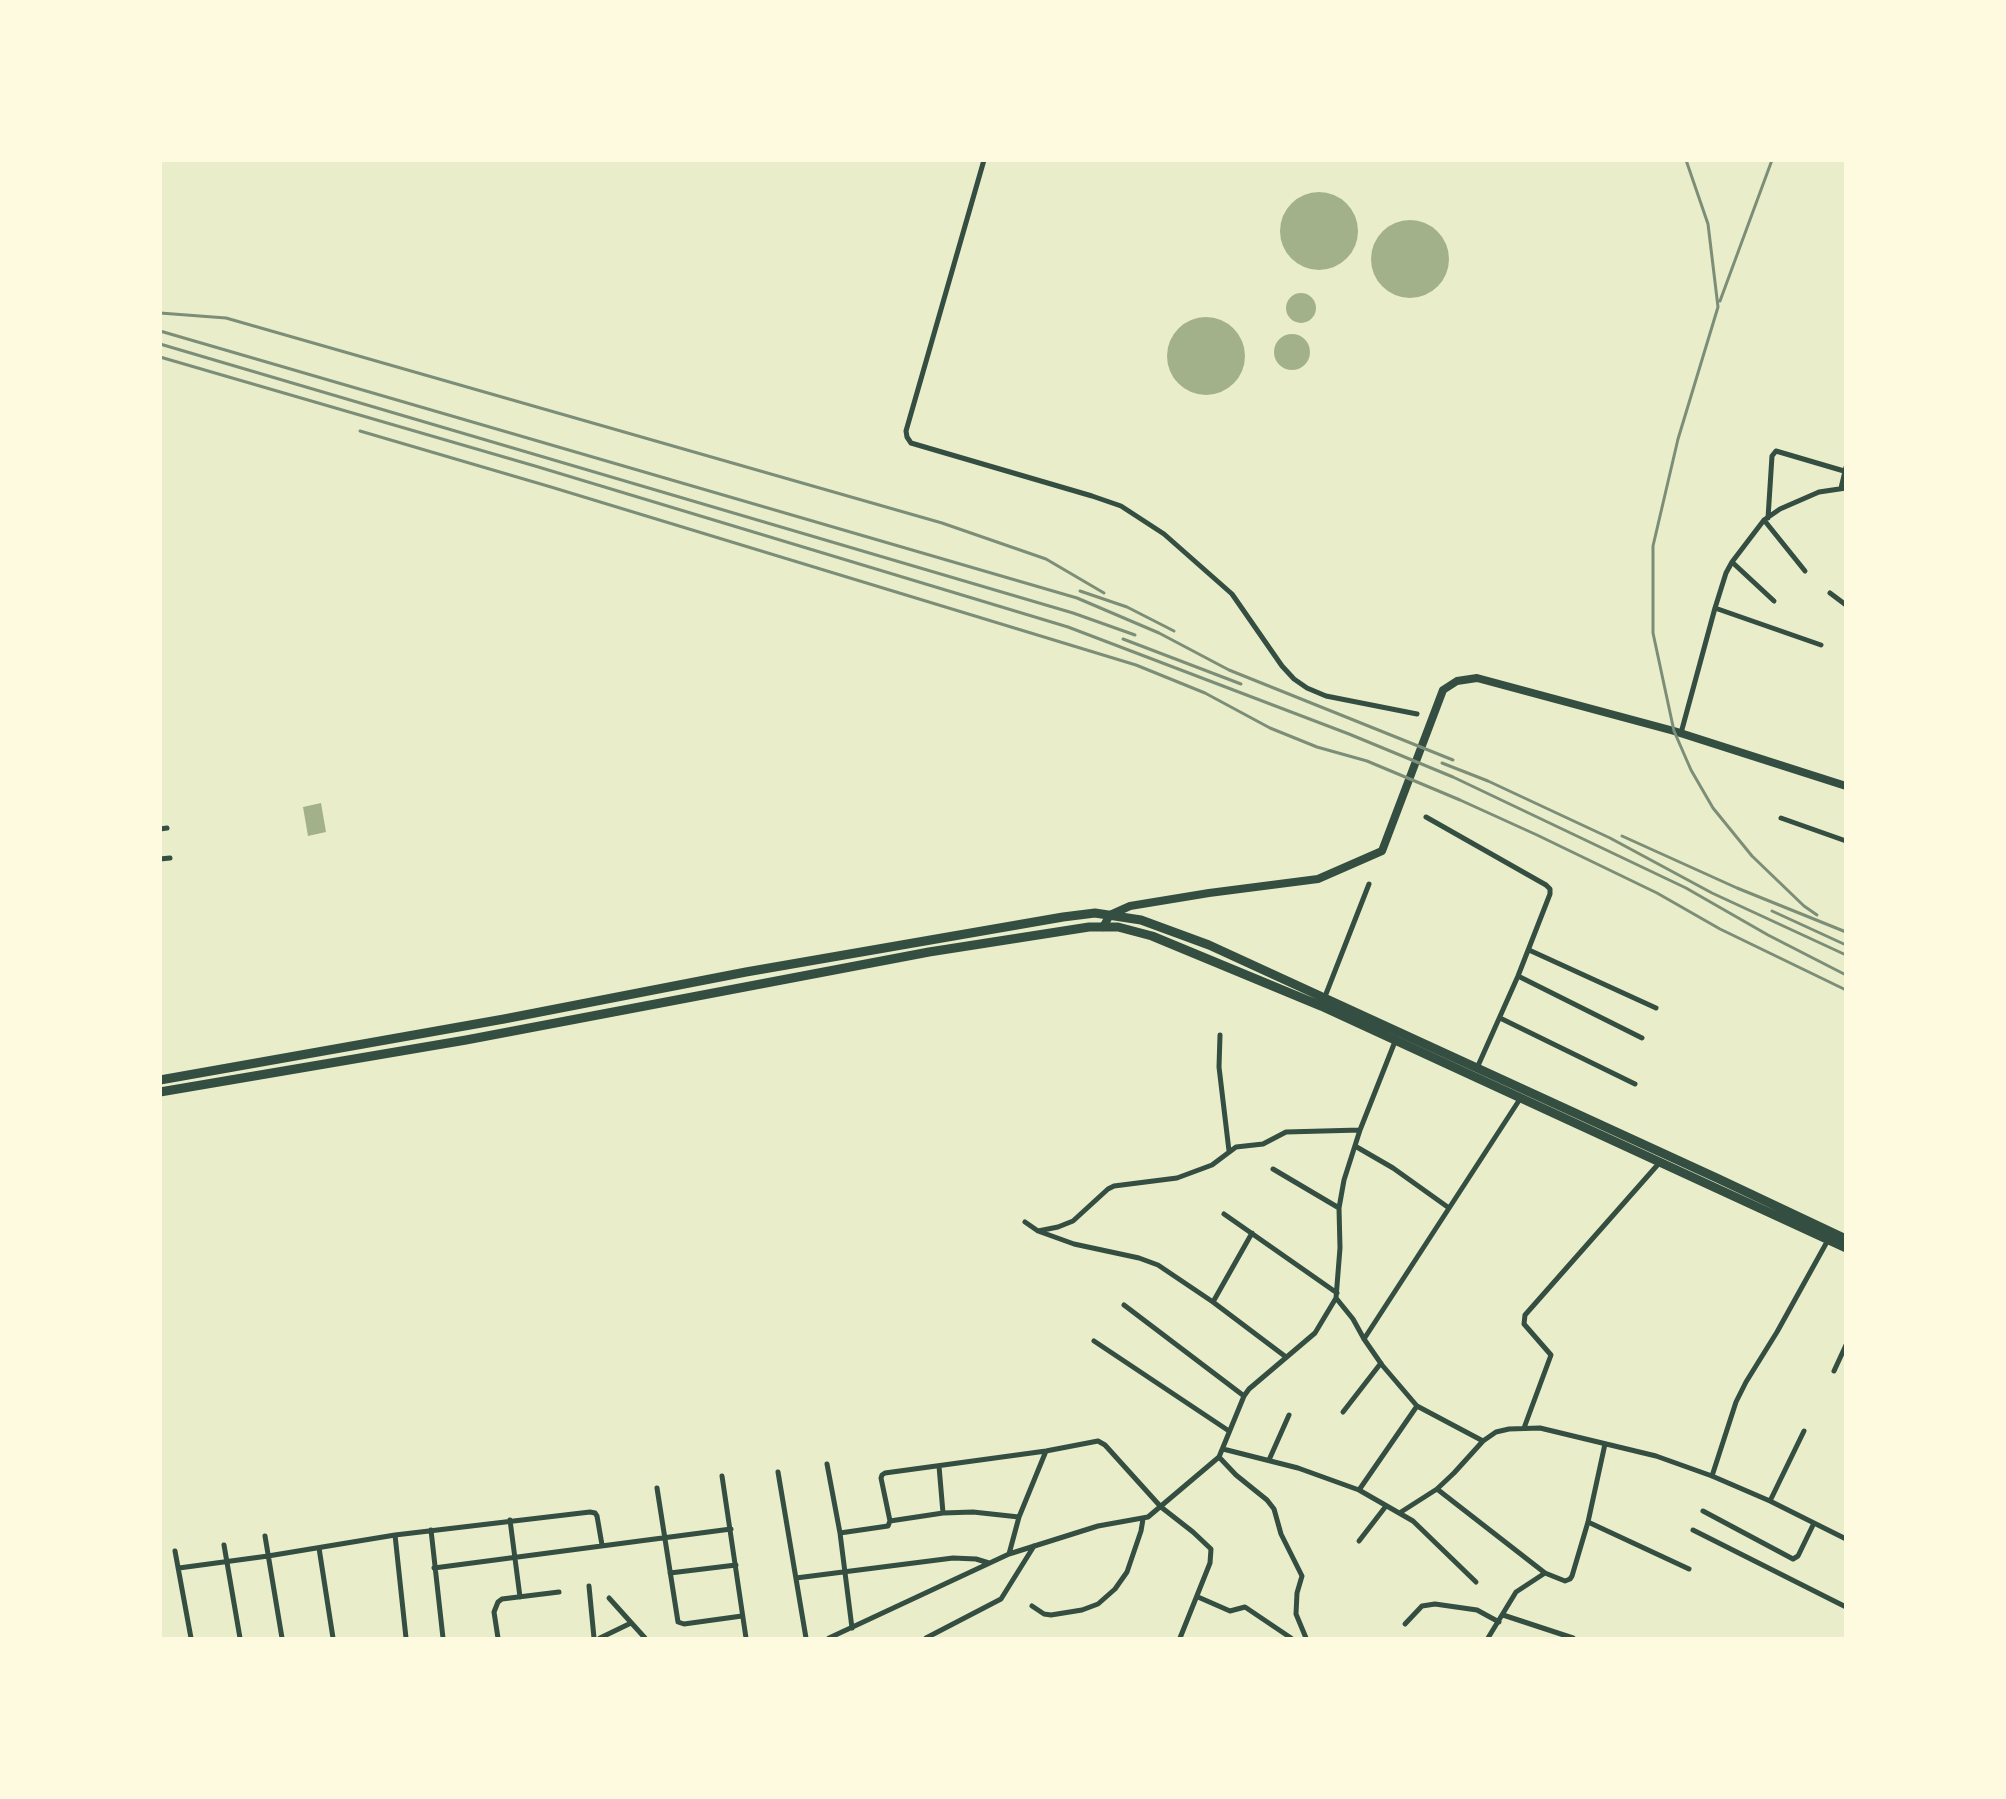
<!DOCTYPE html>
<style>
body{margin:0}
#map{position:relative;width:2006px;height:1799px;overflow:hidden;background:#e9edc9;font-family:"Work Sans",sans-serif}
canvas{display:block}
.frame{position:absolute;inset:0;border:162px solid #fefae0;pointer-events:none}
</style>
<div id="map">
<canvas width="2006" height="1799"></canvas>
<div class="frame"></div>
</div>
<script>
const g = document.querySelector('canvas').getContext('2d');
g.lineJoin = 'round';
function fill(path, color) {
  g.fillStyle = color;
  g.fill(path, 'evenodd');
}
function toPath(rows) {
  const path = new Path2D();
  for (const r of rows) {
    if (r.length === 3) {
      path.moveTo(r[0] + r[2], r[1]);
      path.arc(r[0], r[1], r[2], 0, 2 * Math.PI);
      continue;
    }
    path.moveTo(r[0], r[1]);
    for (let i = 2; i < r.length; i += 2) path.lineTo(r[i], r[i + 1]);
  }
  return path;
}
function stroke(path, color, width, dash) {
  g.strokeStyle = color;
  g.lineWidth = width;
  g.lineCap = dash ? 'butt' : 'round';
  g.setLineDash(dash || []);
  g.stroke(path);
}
const water = toPath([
 [1319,231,39],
 [1410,259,39],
 [1301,308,15],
 [1206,356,39],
 [1292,352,18],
 [321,803,326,832,308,836,303,807]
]);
const minor = toPath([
 [984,160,906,431,907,437,911,443,1092,496,1121,506,1164,534,1232,594,1282,666,1294,679,1307,688,1326,696,1417,714],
 [1841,488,1846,467],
 [1768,518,1772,456,1776,451,1844,471],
 [1764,520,1805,571],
 [1732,562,1774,601],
 [1830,593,1846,605],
 [1715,608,1821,645],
 [1681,733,1715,608,1726,573,1732,562,1764,520,1780,509,1819,492,1846,488],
 [1426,817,1546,885,1550,889,1550,894,1518,976,1477,1068],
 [1781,818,1846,841],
 [160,829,167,828],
 [160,859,170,858],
 [1529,950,1656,1008],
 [1518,976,1642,1038],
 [1324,999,1369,884],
 [1500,1018,1635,1084],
 [1220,1035,1219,1067,1229,1151],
 [1355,1146,1393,1168,1449,1208],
 [1273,1169,1339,1208],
 [1224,1214,1337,1293],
 [1025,1222,1038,1231,1074,1244,1139,1258,1158,1265,1213,1302,1286,1357],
 [1038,1231,1058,1227,1073,1221,1108,1189,1114,1186,1177,1178,1212,1165,1236,1147,1263,1144,1286,1132,1360,1130],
 [1336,1298,1353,1319,1364,1339,1382,1365,1417,1406,1483,1441],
 [1213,1302,1252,1233],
 [1124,1305,1244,1396],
 [1364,1339,1520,1099],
 [1094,1341,1229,1431],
 [1834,1371,1846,1345],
 [1343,1412,1381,1363],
 [1524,1428,1551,1355,1524,1324,1525,1315,1661,1161],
 [1223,1449,1298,1468,1359,1490,1413,1521,1476,1582],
 [1219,1457,1236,1475,1267,1500,1274,1509,1281,1534,1302,1576,1297,1593,1296,1614,1306,1638],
 [1269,1460,1289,1415],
 [827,1464,840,1533,852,1628],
 [939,1466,943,1513],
 [778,1472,806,1638],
 [722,1476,746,1638],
 [1712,1476,1736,1402,1746,1382,1777,1332,1828,1240],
 [657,1488,678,1622,684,1624,742,1616],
 [1437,1489,1545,1573,1516,1592,1488,1638],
 [1359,1490,1417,1406],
 [1770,1501,1804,1431],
 [1703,1511,1793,1559,1798,1556,1814,1523],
 [1401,1512,1437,1489,1454,1473,1483,1441,1496,1432,1509,1429,1540,1428,1656,1456,1712,1476,1770,1501,1846,1539],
 [510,1520,520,1597],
 [890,1521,943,1513,973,1512,1019,1517],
 [1588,1522,1689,1569],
 [431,1530,443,1638],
 [1693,1530,1846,1607],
 [840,1533,888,1526,890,1521,881,1478,882,1475,885,1473,1046,1451,1098,1441,1105,1445,1161,1507,1193,1532,1211,1549,1210,1563,1180,1638],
 [395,1535,406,1638],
 [265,1536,282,1638],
 [1359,1541,1386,1506],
 [224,1545,240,1638],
 [319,1548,333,1638],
 [175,1551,191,1638],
 [1009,1554,1019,1517,1046,1451],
 [179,1568,268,1556,395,1535,590,1512,595,1513,597,1516,602,1545],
 [434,1568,731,1529],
 [670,1573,736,1565],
 [1545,1573,1565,1581,1570,1579,1572,1576,1588,1522,1605,1444],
 [796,1578,953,1558,976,1559,989,1563],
 [589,1586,594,1638],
 [1198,1597,1230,1611,1245,1607,1291,1638],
 [609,1598,645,1638],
 [1032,1606,1044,1614,1051,1615,1082,1610,1098,1604,1115,1589,1127,1572,1141,1531,1143,1519],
 [1503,1615,1573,1638],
 [1405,1624,1422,1606,1435,1604,1477,1610,1499,1622],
 [498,1638,494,1612,498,1602,502,1599,559,1592],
 [600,1638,631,1623],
 [829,1638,1009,1554,1098,1526,1148,1517,1219,1457,1244,1396,1249,1389,1315,1333,1336,1298,1340,1248,1339,1208,1344,1180,1360,1130,1396,1039],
 [926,1638,1001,1599,1034,1546]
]);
const secondary = toPath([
 [1103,927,1110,915,1130,906,1209,893,1318,879,1382,851,1443,690,1457,681,1477,678,1674,731,1846,786]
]);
const primary = toPath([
 [160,1080,504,1019,746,972,1063,917,1095,913,1141,920,1209,945,1719,1179,1846,1239],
 [160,1092,466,1040,929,952,1089,927,1118,927,1152,936,1321,1006,1846,1248]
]);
const rail = toPath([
 [1686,160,1708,224,1718,307,1678,439,1653,546,1653,633,1674,731,1691,770,1713,808,1752,856,1804,906,1817,915],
 [1720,301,1772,160],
 [160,313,226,318,942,523,1046,559,1104,593],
 [160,331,1077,598,1159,633,1229,670,1453,760],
 [160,344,1073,613,1135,635],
 [160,357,535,466,1068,627,1349,734,1453,777,1686,888,1768,935,1846,975],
 [360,431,551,487,1136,665,1205,693,1270,728,1317,747,1367,761,1460,800,1537,835,1657,893,1720,929,1846,990],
 [1080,591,1127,607,1174,631],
 [1123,639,1241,684],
 [1442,763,1488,781,1610,838,1712,893,1846,955],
 [1622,836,1737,888,1846,932],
 [1772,911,1846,945]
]);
fill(water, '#a3b18a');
stroke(minor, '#344e41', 5);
stroke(secondary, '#344e41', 8);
stroke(primary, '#344e41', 9);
stroke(rail, '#7c8e77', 3);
</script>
